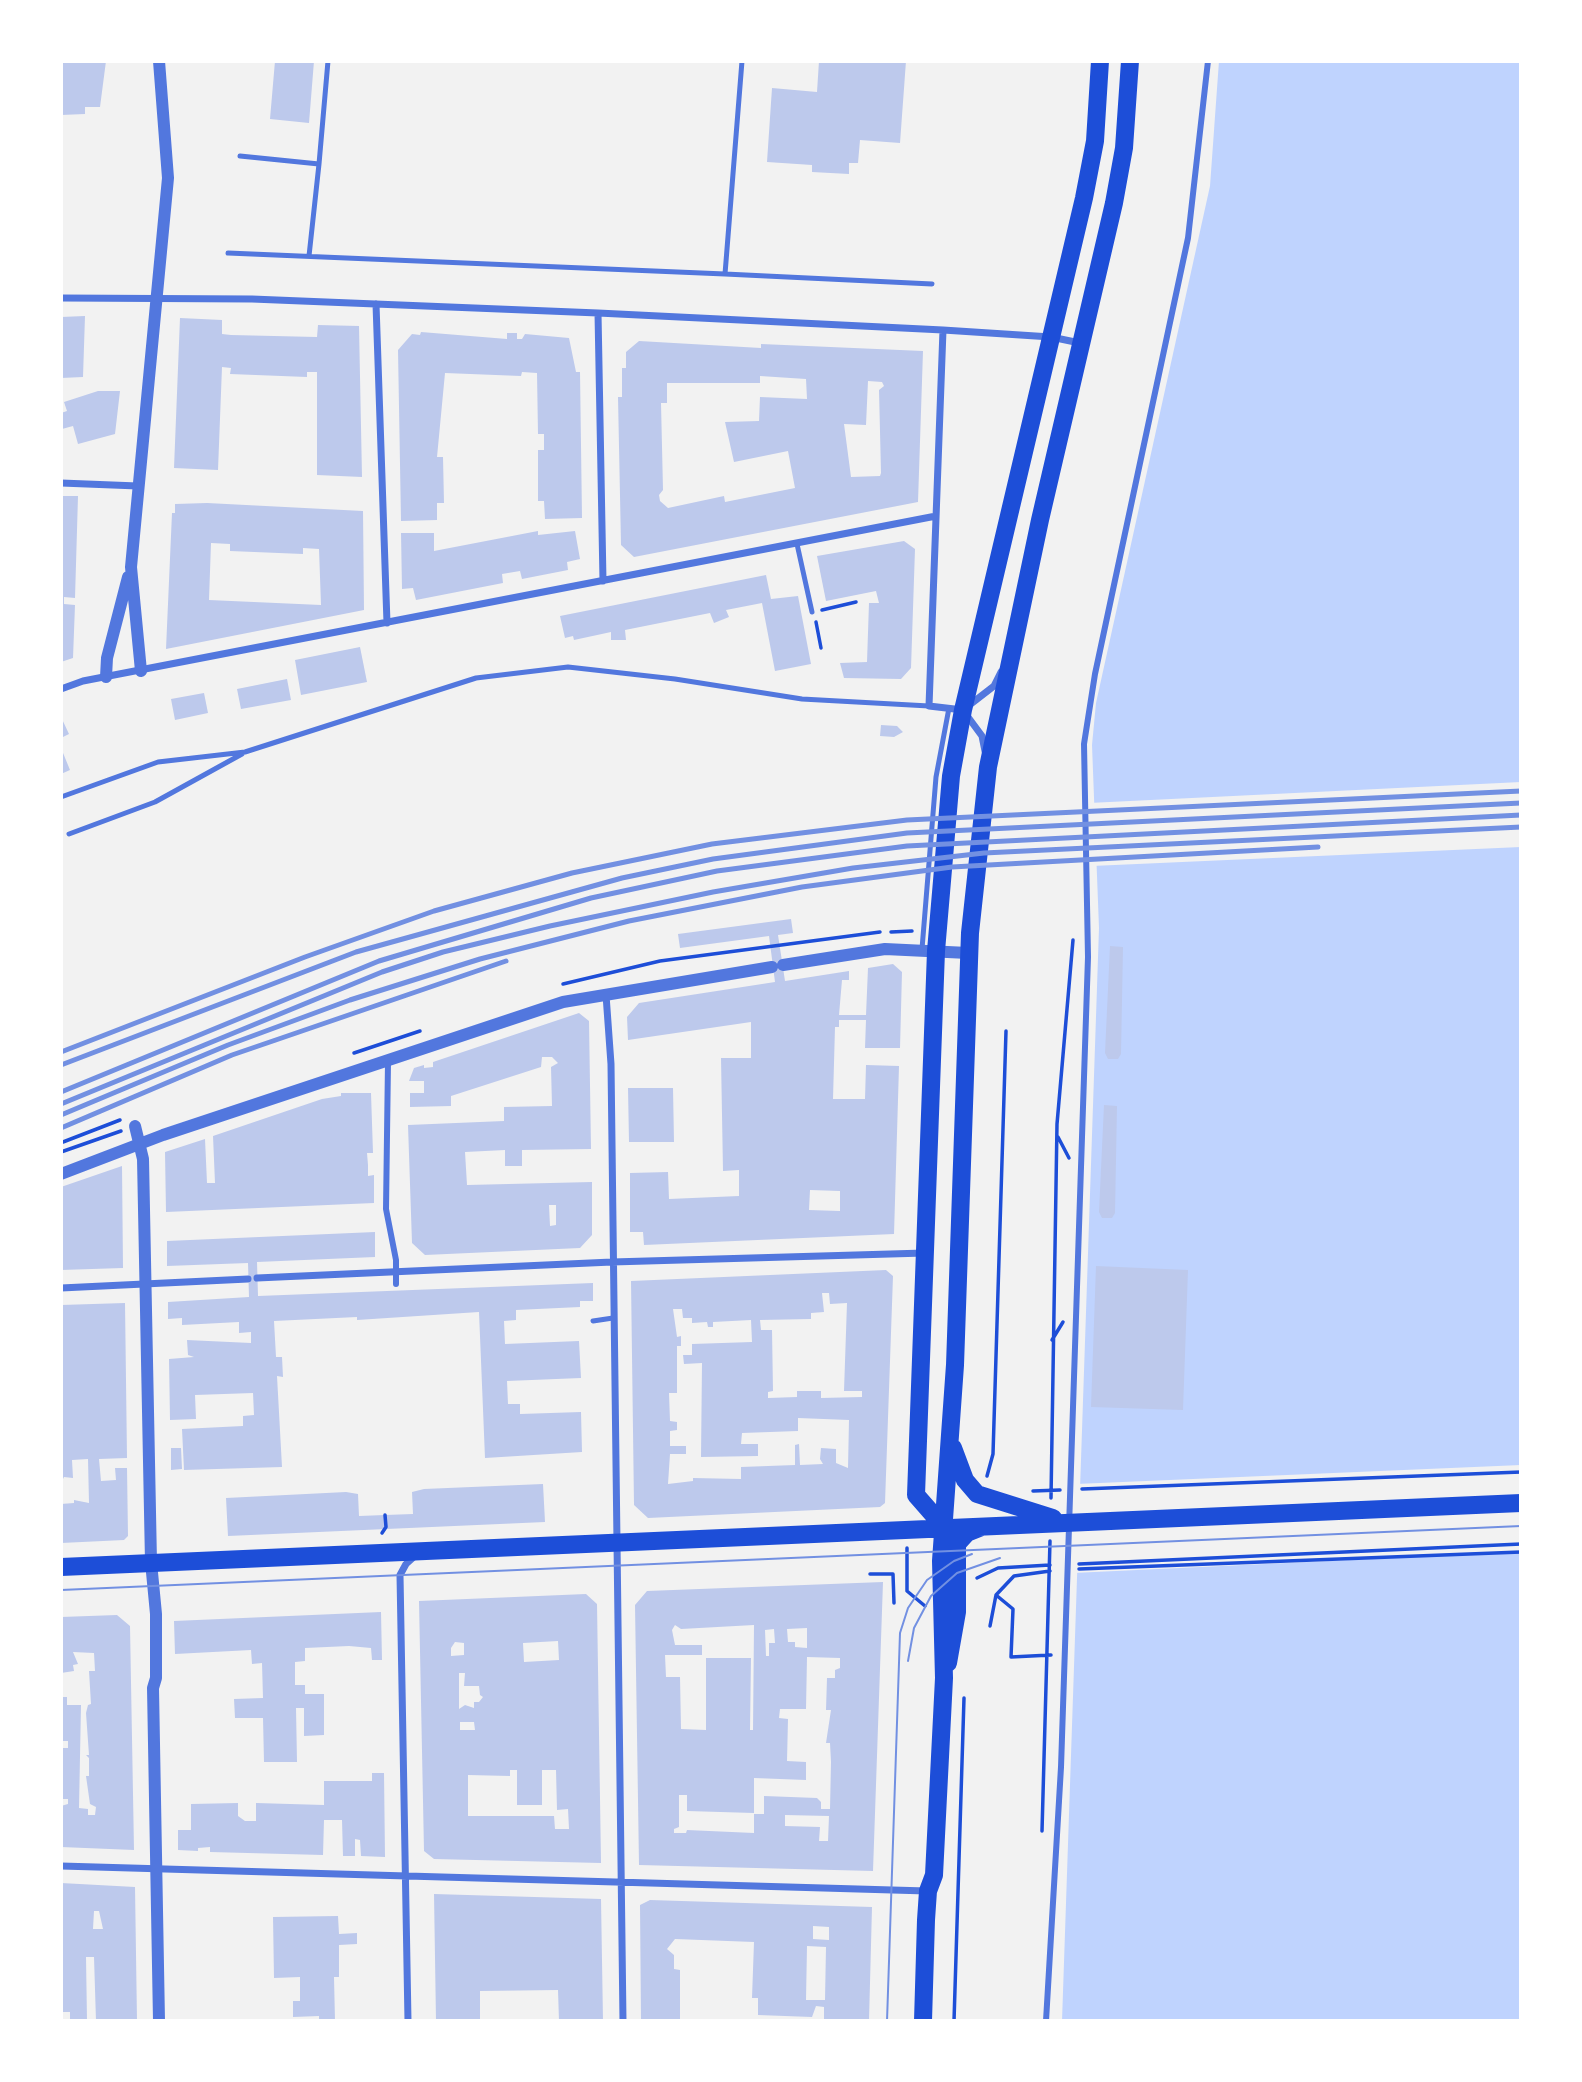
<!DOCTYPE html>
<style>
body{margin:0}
#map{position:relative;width:1582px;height:2082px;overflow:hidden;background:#f2f2f2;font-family:Jost,sans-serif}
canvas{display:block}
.frame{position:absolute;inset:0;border:63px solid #fff;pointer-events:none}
</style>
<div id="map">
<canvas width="1582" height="2082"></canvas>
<div class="frame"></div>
</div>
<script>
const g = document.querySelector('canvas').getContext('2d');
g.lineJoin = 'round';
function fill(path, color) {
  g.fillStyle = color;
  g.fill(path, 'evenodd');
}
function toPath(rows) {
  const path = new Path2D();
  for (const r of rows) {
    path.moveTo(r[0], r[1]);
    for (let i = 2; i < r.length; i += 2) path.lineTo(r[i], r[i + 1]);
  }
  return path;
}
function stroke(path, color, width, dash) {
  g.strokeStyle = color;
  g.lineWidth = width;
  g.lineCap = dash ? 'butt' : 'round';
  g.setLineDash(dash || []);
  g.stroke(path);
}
const water = toPath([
 [1219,61,1521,61,1521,2021,1062,2021,1099,928,1092,745,1096,703,1210,186]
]);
const pier = toPath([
 [1521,782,1521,847,1092,866,1089,803],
 [1521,1465,1521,1552,1073,1573,1076,1484]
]);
const building = toPath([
 [61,61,106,61,100,107,85,107,85,114,61,115],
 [275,61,314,61,309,123,270,119],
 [819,61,906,61,900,143,860,140,858,163,849,163,849,174,812,172,812,165,767,162,772,88,817,92],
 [85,316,83,377,61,378,61,317],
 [180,318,222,320,222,334,231,335,317,337,318,325,359,326,362,477,317,475,317,372,307,372,307,377,230,374,231,368,222,367,218,470,174,468],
 [421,332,507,339,507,333,517,333,517,339,522,339,525,334,569,338,576,372,580,372,582,518,545,519,544,501,538,501,538,450,544,450,544,434,538,434,537,373,522,372,521,376,445,373,437,457,443,457,444,503,437,503,437,520,401,521,398,350,412,334,420,335],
 [639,341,761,348,761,344,923,351,918,502,634,557,621,545,618,397,622,397,622,368,626,368,626,352],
 [760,376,806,379,807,399,760,397,759,421,725,422,734,462,788,451,795,488,725,502,724,496,668,508,660,501,659,495,663,490,661,403,667,403,667,383,760,383],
 [868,381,882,382,884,386,879,390,881,473,880,476,851,477,844,424,866,425],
 [98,391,120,391,115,434,78,444,73,426,62,429,61,413,67,411,64,402],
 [61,496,78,496,75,598,64,597,64,604,75,605,73,658,61,662],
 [207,503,363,511,364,610,166,649,172,513,175,513,175,504],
 [211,543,230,544,230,551,303,554,303,548,319,549,321,605,209,600],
 [538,531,538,535,575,531,580,559,567,562,568,570,522,579,520,571,502,574,503,583,416,600,413,588,402,589,401,533,434,533,434,551],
 [904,541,915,549,911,668,901,679,844,678,840,663,867,662,869,603,879,603,876,591,826,601,817,556],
 [766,575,771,599,798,596,811,664,775,671,762,603,726,610,729,617,714,623,710,613,625,630,626,640,611,640,611,632,574,640,573,636,565,638,560,616],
 [360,647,367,682,301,695,295,660],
 [287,679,291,700,241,709,237,689],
 [204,693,208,713,175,720,171,699],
 [61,717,69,734,61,738],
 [881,725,897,726,903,732,894,737,880,736],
 [61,748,70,770,61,774],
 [791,919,793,933,778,935,785,981,849,971,849,980,842,980,839,1015,866,1015,868,968,893,964,902,972,900,1048,865,1048,866,1020,839,1020,839,1027,835,1027,833,1099,865,1099,866,1065,899,1066,894,1234,644,1245,643,1232,630,1232,630,1173,668,1172,669,1199,739,1196,739,1170,723,1171,721,1058,751,1058,751,1022,628,1040,627,1017,639,1003,775,982,769,936,680,948,678,934],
 [810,1190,840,1191,840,1211,809,1210],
 [1110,946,1123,947,1121,1054,1118,1059,1108,1059,1105,1053],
 [579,1013,589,1021,591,1149,522,1150,522,1166,505,1166,505,1150,465,1152,467,1185,592,1182,592,1235,580,1248,425,1255,412,1243,408,1125,504,1121,504,1107,552,1106,551,1067,558,1063,552,1057,542,1057,541,1067,451,1096,451,1106,410,1107,410,1093,424,1093,424,1081,409,1081,414,1068,424,1065,424,1068,433,1067,433,1062],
 [549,1205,556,1205,556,1225,550,1226],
 [628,1088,673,1088,674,1142,629,1142],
 [341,1093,371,1093,373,1153,367,1153,368,1165,368,1176,374,1175,374,1203,166,1212,165,1152,205,1139,207,1183,215,1183,213,1136,322,1099,341,1096],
 [1104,1105,1117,1106,1115,1213,1112,1218,1102,1218,1099,1212],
 [122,1166,123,1268,61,1270,61,1187],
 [375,1232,375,1257,257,1262,258,1296,593,1283,593,1301,580,1301,580,1307,516,1310,516,1320,504,1321,505,1344,579,1341,581,1378,507,1381,508,1404,520,1404,520,1414,581,1412,582,1452,485,1458,479,1312,357,1320,357,1317,274,1321,276,1357,282,1357,283,1377,277,1376,282,1467,184,1470,182,1429,243,1426,243,1416,254,1415,253,1393,195,1395,196,1419,170,1420,169,1359,194,1357,188,1355,187,1340,251,1343,251,1332,239,1333,239,1322,182,1325,182,1318,168,1319,168,1302,249,1297,248,1263,167,1266,167,1241],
 [1096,1266,1188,1270,1183,1410,1091,1407],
 [886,1270,893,1276,885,1503,880,1507,648,1518,634,1505,631,1281],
 [822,1293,829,1293,830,1304,847,1303,844,1391,862,1391,862,1397,821,1398,821,1391,797,1391,797,1397,768,1398,768,1392,773,1391,772,1330,761,1330,760,1320,811,1319,811,1313,824,1312],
 [673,1309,682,1309,683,1318,692,1318,692,1323,707,1322,708,1327,713,1327,713,1322,751,1320,752,1342,692,1344,692,1355,683,1355,684,1364,702,1363,701,1457,758,1456,758,1444,741,1444,742,1433,798,1431,798,1418,849,1420,848,1468,836,1463,836,1449,821,1448,820,1459,823,1464,800,1465,799,1444,795,1445,795,1465,741,1467,741,1479,693,1478,693,1481,668,1484,670,1454,686,1454,686,1446,670,1446,670,1431,677,1430,677,1422,670,1421,669,1393,677,1393,677,1346,681,1346,681,1336,677,1337],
 [125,1303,127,1458,99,1459,101,1481,116,1480,115,1468,127,1468,128,1536,124,1540,61,1543,61,1504,74,1503,74,1500,89,1503,88,1459,72,1460,73,1478,64,1477,61,1483,61,1305],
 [171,1448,181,1448,182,1469,171,1470],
 [543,1484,545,1522,228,1536,226,1498,346,1492,358,1494,359,1516,385,1515,413,1514,412,1492,424,1489],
 [883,1582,873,1871,639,1865,635,1605,647,1591],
 [675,1625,681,1629,754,1625,753,1730,750,1730,751,1658,706,1658,706,1730,681,1729,680,1677,666,1677,665,1655,702,1655,702,1645,675,1645,672,1630],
 [807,1628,807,1648,795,1647,795,1642,788,1642,787,1629],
 [774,1629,775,1643,769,1643,769,1656,766,1656,765,1630],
 [807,1657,840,1658,840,1668,835,1670,835,1678,827,1678,826,1710,831,1710,826,1743,830,1743,831,1762,830,1809,821,1809,821,1802,817,1798,764,1796,764,1814,754,1814,754,1833,687,1830,686,1833,674,1833,674,1829,679,1827,679,1795,687,1795,687,1811,754,1813,754,1778,806,1780,806,1762,787,1761,788,1719,779,1718,780,1709,806,1709],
 [785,1815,829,1816,828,1841,819,1841,820,1827,785,1826],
 [586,1594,597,1604,601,1863,434,1859,424,1851,419,1601],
 [558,1641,559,1660,524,1662,523,1643],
 [455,1642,464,1643,464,1655,451,1656,451,1648],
 [459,1673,465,1673,464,1686,479,1686,480,1695,483,1697,479,1702,474,1702,474,1708,465,1705,459,1709],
 [460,1722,474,1722,475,1730,460,1730],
 [510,1770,517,1770,517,1805,542,1805,542,1770,556,1770,557,1810,568,1809,569,1829,555,1829,554,1816,468,1816,468,1775,510,1776],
 [381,1612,382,1660,372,1660,371,1648,349,1646,305,1648,305,1661,295,1662,295,1685,305,1685,305,1694,324,1694,324,1735,304,1736,304,1708,296,1708,297,1762,264,1762,263,1718,235,1718,234,1699,263,1698,262,1663,252,1664,251,1650,175,1654,174,1621],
 [117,1615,130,1626,134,1850,61,1847,61,1806,68,1804,68,1799,61,1799,61,1748,68,1748,68,1741,61,1741,61,1697,67,1697,67,1705,81,1705,79,1808,88,1809,88,1815,95,1815,96,1807,90,1804,86,1776,89,1776,89,1758,86,1755,89,1755,86,1713,88,1705,91,1704,89,1671,95,1671,94,1653,73,1652,78,1664,73,1665,74,1671,61,1673,61,1617],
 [372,1773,384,1773,385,1857,361,1856,360,1840,355,1839,355,1856,343,1856,342,1820,324,1820,323,1855,210,1852,210,1847,198,1848,198,1851,178,1850,178,1830,191,1830,191,1804,238,1803,238,1816,245,1821,256,1821,256,1803,324,1805,324,1781,372,1781],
 [61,1883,135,1887,137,2021,96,2021,94,1957,86,1957,87,2021,70,2021,70,2012,61,2012],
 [94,1911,99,1911,103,1929,93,1929],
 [434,1894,601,1899,603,2021,559,2021,558,1990,480,1991,480,2021,436,2021],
 [650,1900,872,1907,869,2021,824,2021,824,2007,816,2006,812,2017,758,2015,758,1998,752,1998,754,1942,675,1939,667,1949,674,1955,674,1969,680,1970,680,2021,641,2021,640,1905],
 [813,1926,829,1927,829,1940,813,1939],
 [807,1946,826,1947,825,2000,806,2000],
 [338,1916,339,1934,357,1933,357,1944,339,1945,339,1977,334,1977,335,2021,319,2021,319,2016,293,2017,293,2001,300,2001,300,1977,274,1978,273,1917]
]);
const path = toPath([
 [822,610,856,602],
 [816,622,821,648],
 [891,932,912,931],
 [563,984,660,961,880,932],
 [354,1053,420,1031],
 [1058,1137,1069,1158],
 [63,1142,120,1120],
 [61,1152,121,1131],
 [1052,1340,1063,1322],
 [987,1476,993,1454,1006,1031],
 [1082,1489,1521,1472],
 [1033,1491,1060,1490],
 [1051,1498,1057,1124,1073,940],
 [382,1533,386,1527,385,1515],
 [907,1548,907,1591,925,1606],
 [1079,1564,1521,1544],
 [1079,1569,1521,1552],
 [870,1574,893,1574,894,1603],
 [977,1578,998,1568,1050,1565],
 [996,1595,1013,1609,1011,1657,1051,1655],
 [990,1626,996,1595,1014,1576,1050,1571],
 [1042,1831,1050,1541],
 [954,2021,964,1698]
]);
const service = toPath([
 [742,61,725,274,932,284],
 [240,156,319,164,328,61],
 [228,253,725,274],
 [309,256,319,164],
 [797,544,812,612],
 [61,797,158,762,245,752,476,678,568,667,675,679,802,699,929,706],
 [69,834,155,802,242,754],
 [922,949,936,777,949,708],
 [593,1321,613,1318]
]);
const pedestrian = toPath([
 [388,1062,386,1209,396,1260,396,1284],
 [1046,2021,1061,1767,1088,957,1084,744,1095,674,1188,238,1208,61]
]);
const minor = toPath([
 [61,298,252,299,598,313,943,330,1051,337,1080,343],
 [376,304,387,623],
 [598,313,603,581],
 [943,330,929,706,963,710,994,686,1001,672],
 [61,483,138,486],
 [61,689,83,681,936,516],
 [965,713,982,736,985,751],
 [606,995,611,1064,623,2021],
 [257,1278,612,1262,925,1253],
 [61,1288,248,1279],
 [61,1866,927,1891],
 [408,2021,400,1575,406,1564,416,1555]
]);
const tertiary = toPath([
 [141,671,131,567,168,178,159,61],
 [106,677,107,658,128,577],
 [783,965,885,949,968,953],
 [135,1126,143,1159,151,1562,156,1614,156,1678,153,1688,159,2021],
 [61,1174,163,1135,563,1002,772,967]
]);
const primary = toPath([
 [953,1448,965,1480,977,1494,1053,1518],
 [944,1527,916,1495,936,951,951,776,963,710,1084,198,1095,141,1100,61],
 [61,1567,1521,1503],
 [948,1663,957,1612,957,1544,967,1533,982,1527],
 [923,2021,926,1920,928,1891,934,1875,944,1678,941,1561,955,1365,970,933,988,767,1040,520,1114,203,1124,148,1130,61]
]);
const tram = toPath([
 [61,1590,1521,1526],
 [908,1661,914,1628,931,1596,957,1573,1000,1558],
 [887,2021,900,1633,908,1608,927,1580,954,1561,972,1554]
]);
const rail = toPath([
 [61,1052,305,957,434,911,572,873,712,844,907,820,1521,791],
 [61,1065,356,952,622,878,713,859,907,833,1521,803],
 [61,1092,379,961,591,898,717,871,907,846,1521,815],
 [61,1104,382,972,443,952,550,926,713,892,853,868,984,853,1521,827],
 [61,1115,228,1045,350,1000,480,959,629,921,802,887,952,867,1318,847],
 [61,1128,232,1055,506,961]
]);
fill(water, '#bfd3fe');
fill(pier, '#f2f2f2');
fill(building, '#bdc9ec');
stroke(path, '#1d4ed8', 3.5);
stroke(service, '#5277de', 5);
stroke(pedestrian, '#5277de', 6);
stroke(minor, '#5277de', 7);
stroke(tertiary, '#5277de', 12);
stroke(primary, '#1d4ed8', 18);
stroke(tram, '#7290e2', 2);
stroke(rail, '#7290e2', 5);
</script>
